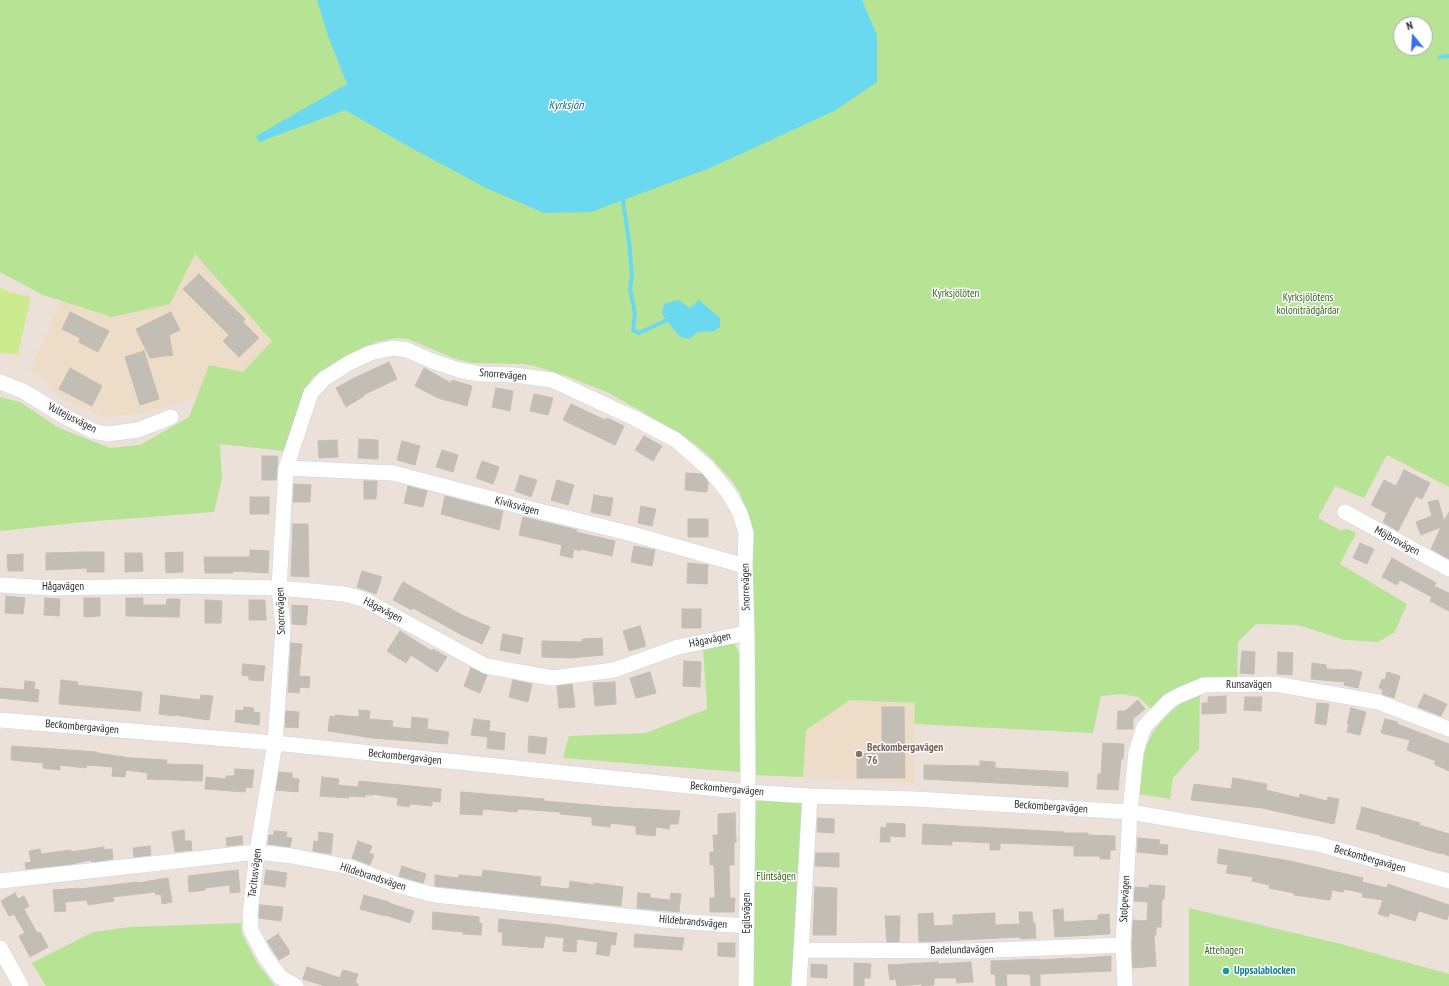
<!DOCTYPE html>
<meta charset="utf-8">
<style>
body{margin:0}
#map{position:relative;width:1449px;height:986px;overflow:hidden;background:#ebe1d9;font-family:"PT Sans Narrow",sans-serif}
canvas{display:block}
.north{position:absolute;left:1393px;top:16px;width:40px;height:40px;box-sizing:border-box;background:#fff;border:1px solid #a9a9a9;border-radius:50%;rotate:342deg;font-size:11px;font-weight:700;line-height:16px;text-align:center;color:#282828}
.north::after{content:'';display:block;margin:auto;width:14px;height:18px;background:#356efb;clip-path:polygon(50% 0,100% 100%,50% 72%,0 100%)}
</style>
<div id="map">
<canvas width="1449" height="986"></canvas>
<div class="north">N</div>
</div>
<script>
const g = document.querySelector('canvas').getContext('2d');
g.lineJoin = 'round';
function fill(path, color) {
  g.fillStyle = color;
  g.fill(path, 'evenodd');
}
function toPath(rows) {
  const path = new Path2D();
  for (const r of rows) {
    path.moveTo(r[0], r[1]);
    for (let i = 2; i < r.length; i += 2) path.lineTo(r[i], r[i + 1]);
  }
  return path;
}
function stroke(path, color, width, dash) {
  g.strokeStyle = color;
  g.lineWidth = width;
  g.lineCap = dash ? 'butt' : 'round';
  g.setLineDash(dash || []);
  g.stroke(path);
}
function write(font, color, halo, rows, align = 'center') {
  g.font = font + ' "PT Sans Narrow",sans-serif';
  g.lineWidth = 3;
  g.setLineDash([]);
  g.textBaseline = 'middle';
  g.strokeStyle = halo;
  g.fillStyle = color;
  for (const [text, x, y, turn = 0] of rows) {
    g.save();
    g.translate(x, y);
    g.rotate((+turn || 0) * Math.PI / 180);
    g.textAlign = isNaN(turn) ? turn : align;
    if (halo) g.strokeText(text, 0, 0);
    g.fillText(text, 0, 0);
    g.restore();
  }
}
const education = toPath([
 [195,254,272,341,243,372,209,365,197,397,152,411,108,417,98,414,62,399,52,390,46,380,29,370,62,301,112,317],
 [849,700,915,703,914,783,803,777,806,730]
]);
const green = toPath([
 [0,0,1449,0,1449,487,1387,455,1364,498,1335,486,1318,518,1340,530,1348,529,1356,533,1340,564,1407,604,1396,629,1395,632,1378,642,1345,640,1298,625,1256,624,1238,642,1237,679,1153,711,1139,697,1122,694,1101,696,1093,733,914,724,915,703,850,700,806,730,803,777,753,775,749,518,740,493,732,481,711,458,696,445,667,426,609,393,566,376,535,366,522,364,471,363,453,358,408,339,397,338,377,342,350,354,322,370,312,378,301,399,284,451,220,444,222,479,214,512,84,522,0,531,0,397,20,402,59,428,110,448,140,445,189,417,209,365,243,372,272,341,195,254,170,304,112,317,43,295,0,272],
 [1401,24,1425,24,1425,48,1401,48],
 [730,643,735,644,739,653,740,772,563,758,569,736,646,733,707,709,703,648],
 [1200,694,1199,749,1173,778,1170,799,1139,794,1141,772,1146,745,1154,731,1165,717,1180,704],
 [756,799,803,802,794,986,754,986,754,925],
 [1189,908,1341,944,1449,974,1449,986,1189,986],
 [241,923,242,934,257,963,275,986,46,986,32,963,93,932,130,927]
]);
const pitch = toPath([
 [0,287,9,292,31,297,18,354,0,353]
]);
const water = toPath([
 [317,0,862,0,877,35,877,82,834,111,710,168,591,212,544,213,486,188,404,144,345,110,259,142,256,136,347,84,328,36],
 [678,300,690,308,699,300,720,318,720,327,715,331,698,332,689,339,681,337,673,329,662,314,664,304]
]);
const stream = toPath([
 [1440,57,1449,56],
 [623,200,629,242,632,275,630,289,635,313,633,330,639,333,667,320]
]);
const building = toPath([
 [199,274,245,319,243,322,259,338,239,357,223,341,229,335,183,289,199,274],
 [70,312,109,331,98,352,79,342,80,338,62,329,70,312],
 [171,312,180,330,169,335,173,355,150,358,136,329,171,312],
 [144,351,159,399,140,405,125,357,144,351],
 [389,362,397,379,363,395,364,396,346,407,336,388,354,378,389,362],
 [70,368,102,386,92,406,59,389,70,368],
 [424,368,451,383,452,380,472,386,467,406,438,398,415,386,424,368],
 [496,388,513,391,510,411,492,407,496,388],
 [534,394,553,398,548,415,530,411,534,394],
 [571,404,605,420,607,418,624,426,615,445,563,420,571,404],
 [644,436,662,446,653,461,635,450,644,436],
 [359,439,378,440,378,459,358,458,359,439],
 [337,440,338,457,319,458,318,441,337,440],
 [402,441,420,446,415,465,397,460,402,441],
 [442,450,458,455,453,472,436,467,442,450],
 [262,456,278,456,276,480,262,480,262,456],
 [482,461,499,467,493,484,476,478,482,461],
 [1404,470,1430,483,1422,499,1416,496,1398,531,1383,522,1387,513,1371,505,1384,480,1396,486,1404,470],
 [686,473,702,474,708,482,707,492,685,490,686,473],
 [520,475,537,480,531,497,515,491,520,475],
 [557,480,574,485,568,505,551,500,557,480],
 [364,481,377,481,376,499,364,499,364,481],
 [294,484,311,485,310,502,293,502,294,484],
 [408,486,427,491,423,507,404,503,408,486],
 [594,495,613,498,610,516,591,512,594,495],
 [445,496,503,511,499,530,441,514,445,496],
 [250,497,269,497,269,514,250,514,250,497],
 [1438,500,1444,521,1449,512,1449,559,1431,549,1441,527,1421,535,1416,522,1432,516,1428,502,1438,500],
 [641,506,656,509,652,526,638,523,641,506],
 [523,517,577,530,576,532,615,541,612,556,581,549,580,551,574,549,572,558,560,555,562,545,519,535,523,517],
 [688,519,708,519,708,537,688,537,688,519],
 [293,524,308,524,309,577,291,576,293,524],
 [1360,543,1374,549,1367,564,1353,558,1360,543],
 [634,546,655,550,652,566,631,562,634,546],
 [250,550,269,551,268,573,233,571,233,573,205,573,204,557,250,557,250,550],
 [82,552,104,552,104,572,87,572,87,568,46,570,46,553,82,552],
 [183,552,183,572,166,573,165,553,183,552],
 [125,553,142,553,143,571,125,572,125,553],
 [23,554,23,571,8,571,7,555,23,554],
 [1392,558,1436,583,1434,586,1449,593,1449,611,1430,601,1432,597,1400,580,1397,585,1382,577,1392,558],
 [688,563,708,565,707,584,687,583,688,563],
 [362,571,382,577,376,594,357,587,362,571],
 [403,582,462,615,490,627,482,644,462,635,413,608,412,610,393,600,403,582],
 [6,596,25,598,23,614,5,613,6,596],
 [45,598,60,599,59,616,44,615,45,598],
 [84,598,100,598,100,616,84,617,84,598],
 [126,598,143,598,143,605,166,605,167,599,180,599,179,617,126,616,126,598],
 [205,600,222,601,221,623,205,623,205,600],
 [249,600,265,600,266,620,249,620,249,600],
 [292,605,308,606,306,625,292,624,292,605],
 [682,609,701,609,701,628,682,628,682,609],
 [640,626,646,646,629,651,623,631,640,626],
 [400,631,432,651,433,649,447,657,437,672,411,655,406,663,387,651,400,631],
 [503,634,523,638,520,654,500,650,503,634],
 [602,638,603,655,571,658,542,657,542,641,583,642,582,639,602,638],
 [291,643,302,644,299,676,310,677,309,688,300,687,299,693,288,692,291,643],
 [1242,651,1255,652,1254,674,1240,673,1242,651],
 [1278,652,1293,653,1292,675,1277,674,1278,652],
 [684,661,701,662,700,687,683,686,684,661],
 [1312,663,1326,665,1326,669,1348,670,1348,669,1362,672,1358,688,1344,685,1345,682,1311,679,1312,663],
 [243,664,265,666,263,681,249,680,249,676,242,675,243,664],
 [471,668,487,675,480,693,464,686,471,668],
 [650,672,656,693,636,698,630,678,650,672],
 [1387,672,1400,676,1394,698,1382,694,1383,690,1379,688,1382,679,1385,680,1387,672],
 [61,680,78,682,77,685,142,692,140,711,59,704,61,680],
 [513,680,532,684,528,702,509,697,513,680],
 [25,681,35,682,34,689,39,690,38,702,0,698,0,688,24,690,25,681],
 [615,682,616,704,595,706,593,683,615,682],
 [572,684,575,707,559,708,557,686,572,684],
 [1424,694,1447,704,1441,716,1418,707,1424,694],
 [161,695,200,700,201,695,213,696,209,720,175,715,175,716,159,714,161,695],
 [1226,696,1226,713,1202,714,1202,703,1208,703,1208,697,1226,696],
 [1245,697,1262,697,1261,711,1244,710,1245,697],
 [1138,700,1145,709,1133,719,1133,729,1117,729,1118,711,1125,711,1138,700],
 [1317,703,1329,704,1326,725,1315,723,1317,703],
 [244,707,254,708,253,712,260,713,259,725,235,722,236,710,243,711,244,707],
 [882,707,904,707,905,778,857,778,857,754,882,753,882,707],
 [1351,708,1366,712,1360,735,1347,732,1349,724,1347,724,1351,708],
 [359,710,370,711,369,719,393,721,392,727,411,729,412,717,428,719,427,729,449,732,447,744,372,738,328,731,330,716,335,717,335,715,359,717,359,710],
 [286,711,299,712,298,728,285,727,286,711],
 [474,719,490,721,489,731,505,733,504,750,487,748,488,732,488,737,471,735,474,719],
 [1385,719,1398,722,1397,724,1449,744,1449,771,1434,764,1436,761,1407,750,1410,740,1381,733,1385,719],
 [529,736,547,738,545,754,528,752,529,736],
 [1103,743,1124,744,1123,759,1121,759,1118,790,1097,789,1098,774,1101,774,1103,743],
 [12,746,97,752,97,753,131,758,167,760,166,764,203,765,202,781,147,779,148,773,126,770,125,777,112,776,113,767,87,765,86,768,60,765,60,770,43,768,43,763,11,760,12,746],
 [980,761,995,762,995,768,1068,772,1068,787,924,779,924,765,980,766,980,761],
 [235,769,254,770,252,788,246,787,245,792,205,789,206,777,226,779,226,776,234,776,235,769],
 [279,772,292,773,292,778,299,779,298,792,276,790,279,772],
 [322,777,339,779,338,785,358,787,359,781,441,789,440,802,432,801,432,806,410,804,409,807,397,805,398,798,373,794,373,795,365,795,365,797,349,796,349,798,320,796,322,777],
 [1233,778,1267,784,1266,790,1299,798,1300,794,1327,801,1328,797,1339,799,1334,824,1262,808,1191,800,1194,784,1231,789,1233,778],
 [461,792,544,799,544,801,612,807,680,811,678,824,670,824,669,829,656,827,655,836,636,834,636,826,610,823,610,827,592,825,592,817,560,814,560,812,518,809,517,812,483,809,482,815,460,814,461,792],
 [1362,807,1420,823,1419,825,1449,834,1449,856,1442,853,1441,854,1380,836,1380,835,1356,829,1362,807],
 [735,813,736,842,734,842,734,865,729,865,730,898,735,898,734,912,710,912,710,898,715,898,714,865,710,865,710,852,714,852,713,835,718,835,718,814,735,813],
 [818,818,834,819,834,833,817,832,818,818],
 [887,823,905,824,905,837,890,836,890,842,880,842,881,827,886,828,887,823],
 [923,824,1064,832,1064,833,1088,833,1088,835,1115,836,1115,850,1110,850,1110,859,1100,859,1100,856,1074,856,1074,846,1000,843,1000,850,990,850,990,843,952,841,952,845,922,844,923,824],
 [184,830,185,841,191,841,192,850,175,852,172,832,184,830],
 [274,831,287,832,286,837,292,838,290,847,268,844,269,835,274,835,274,831],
 [319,832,333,834,331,854,313,851,314,841,318,842,319,832],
 [242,836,243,844,227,846,226,838,242,836],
 [1138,838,1160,840,1159,844,1168,845,1167,855,1137,852,1138,838],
 [358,841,372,846,369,853,374,855,370,865,352,858,358,841],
 [150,846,151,855,134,857,133,848,150,846],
 [104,847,104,850,112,849,113,859,92,862,91,860,72,864,26,869,25,863,31,862,29,851,40,849,41,854,71,850,71,852,104,847],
 [1219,849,1290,861,1363,878,1362,882,1387,888,1388,884,1449,905,1449,913,1447,920,1419,911,1415,921,1390,913,1388,917,1378,914,1383,900,1362,897,1363,893,1344,889,1343,892,1332,890,1330,900,1294,895,1294,893,1269,888,1270,885,1252,881,1253,877,1226,873,1228,865,1217,863,1219,849],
 [816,853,839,853,839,867,815,866,816,853],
 [402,866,426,874,423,883,399,876,402,866],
 [238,870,240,892,230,893,230,885,205,888,205,890,189,892,188,876,238,870],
 [266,870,287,873,285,887,264,884,266,870],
 [483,870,541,877,540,886,569,889,570,881,594,885,594,883,623,887,621,906,435,886,435,875,458,878,459,875,482,877,483,870],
 [168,878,172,902,162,904,161,894,156,895,155,892,113,897,114,901,88,905,87,900,65,902,66,911,55,912,53,890,79,888,79,889,137,882,137,883,168,878],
 [1149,885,1165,886,1164,899,1162,899,1161,927,1156,927,1156,935,1154,935,1156,966,1133,968,1132,945,1133,920,1147,921,1148,902,1134,901,1135,887,1149,888,1149,885],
 [815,887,837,888,836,935,813,935,815,887],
 [15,893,18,899,24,896,29,906,24,909,37,933,40,932,48,947,30,957,19,936,25,933,14,914,9,916,1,901,15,893],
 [638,893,650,894,650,898,670,900,671,893,681,894,679,912,637,908,638,893],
 [364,895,389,902,389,903,414,911,410,923,385,915,385,916,360,909,364,895],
 [260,905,283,907,281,921,259,918,260,905],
 [1063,909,1064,922,1098,920,1098,915,1109,914,1110,934,1055,937,1053,910,1063,909],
 [433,912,479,917,479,923,482,924,481,935,463,934,463,932,432,929,433,912],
 [1019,912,1032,912,1033,923,1035,923,1036,938,1021,939,1020,937,919,942,918,914,933,913,934,926,953,925,953,915,995,913,995,925,1020,924,1019,912],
 [885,916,900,916,899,942,887,942,885,916],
 [499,919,550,924,617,933,615,945,611,944,609,956,596,954,598,942,577,939,576,952,563,951,564,938,545,936,543,948,502,945,503,932,498,932,499,919],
 [278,934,289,950,289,954,279,960,267,941,278,934],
 [635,934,684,938,682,950,634,947,635,934],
 [718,943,735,943,735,957,718,956,718,943],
 [1111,956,1111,971,1040,974,1040,986,1031,986,1030,974,1006,974,1007,986,996,986,995,974,991,974,991,961,1039,959,1039,960,1072,958,1072,959,1111,956],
 [938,962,938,964,971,962,973,982,957,983,956,978,934,978,934,985,922,986,922,984,897,986,896,979,890,980,888,965,938,962],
 [854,963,871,964,870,978,864,978,864,986,854,986,854,963],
 [811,964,827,965,827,978,811,977,811,964],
 [307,967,340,978,343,970,358,974,355,983,358,984,358,986,325,986,303,979,307,967]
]);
const minor = toPath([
 [0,382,23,391,62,415,93,431,107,434,138,430,171,417],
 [286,468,393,473,527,508,632,534,745,566],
 [1345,512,1449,569],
 [1,585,50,588,180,586,279,588,344,594,363,599,486,666,552,678,614,670,678,647,747,633],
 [0,720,275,743,747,792,810,796,916,799,1130,812,1318,844,1449,881],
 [0,881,257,852,292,856,350,867,400,886,435,895,662,920,747,926],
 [0,948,21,986],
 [801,950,969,951,1123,945],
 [296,986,280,977,264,955,251,930,250,914,257,852,275,743,283,627,279,588,286,468,311,393,324,379,349,363,370,353,393,348,407,350,432,361,459,370,481,374,515,375,552,380,634,418,676,440,708,468,728,492,740,513,746,533,745,566,747,633,748,777,746,986],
 [799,986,810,796],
 [1125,986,1123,945,1130,812,1136,752,1144,727,1169,701,1180,695,1204,685,1275,684,1378,702,1449,729]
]);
const markers = [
 [859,754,4,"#8d6e63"],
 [1226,971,4,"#0f9aa8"]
];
const parkNames = [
 ["Kyrksjölöten",956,294],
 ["Kyrksjölötens",1308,298],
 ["koloniträdgårdar",1308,311],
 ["Flintsågen",776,877],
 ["Ättehagen",1224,951]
];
const streetNames = [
 ["Snorrevägen",503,375,5],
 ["Vultejusvägen",72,418,27],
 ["Kiviksvägen",517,506,15],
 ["Möjbrovägen",1397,541,28],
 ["Hågavägen",63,587],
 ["Snorrevägen",746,587,-91],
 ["Hågavägen",383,610,27],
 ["Snorrevägen",281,611,-92],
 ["Hågavägen",710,640,-11],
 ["Runsavägen",1249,685],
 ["Beckombergavägen",82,727,5],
 ["Beckombergavägen",405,757,6],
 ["Beckombergavägen",727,789,5],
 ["Beckombergavägen",1051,807,4],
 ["Beckombergavägen",1370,859,16],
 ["Tacitusvägen",255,873,-83],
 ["Hildebrandsvägen",373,877,18],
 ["Stolpevägen",1125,899,-87],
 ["Egilsvägen",747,913,-90],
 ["Hildebrandsvägen",693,922,5],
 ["Badelundavägen",962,950,-1]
];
const educationNames = [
 ["Beckombergavägen",867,748],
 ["76",867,761]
];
const cultureNames = [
 ["Uppsalablocken",1234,971]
];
const waterNames = [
 ["Kyrksjön",566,106]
];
fill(education, '#edddc8');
fill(green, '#b7e394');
fill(pitch, '#cdea8f');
fill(water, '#6ad9ef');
stroke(stream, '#6ad9ef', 4);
fill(building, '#c2bdb5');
stroke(building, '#c6bdb3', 1);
stroke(minor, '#ced4e1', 16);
stroke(minor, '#fff', 15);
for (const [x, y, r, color] of markers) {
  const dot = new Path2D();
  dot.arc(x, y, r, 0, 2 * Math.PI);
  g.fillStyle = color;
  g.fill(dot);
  stroke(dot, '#fff', 1.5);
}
write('11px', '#306518', '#fff', parkNames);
write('11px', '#282828', '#fff', streetNames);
write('bold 11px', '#785e54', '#fff', educationNames, 'left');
write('bold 11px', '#0d838f', '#fff', cultureNames, 'left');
write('italic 12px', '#0c7698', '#fff', waterNames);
</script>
